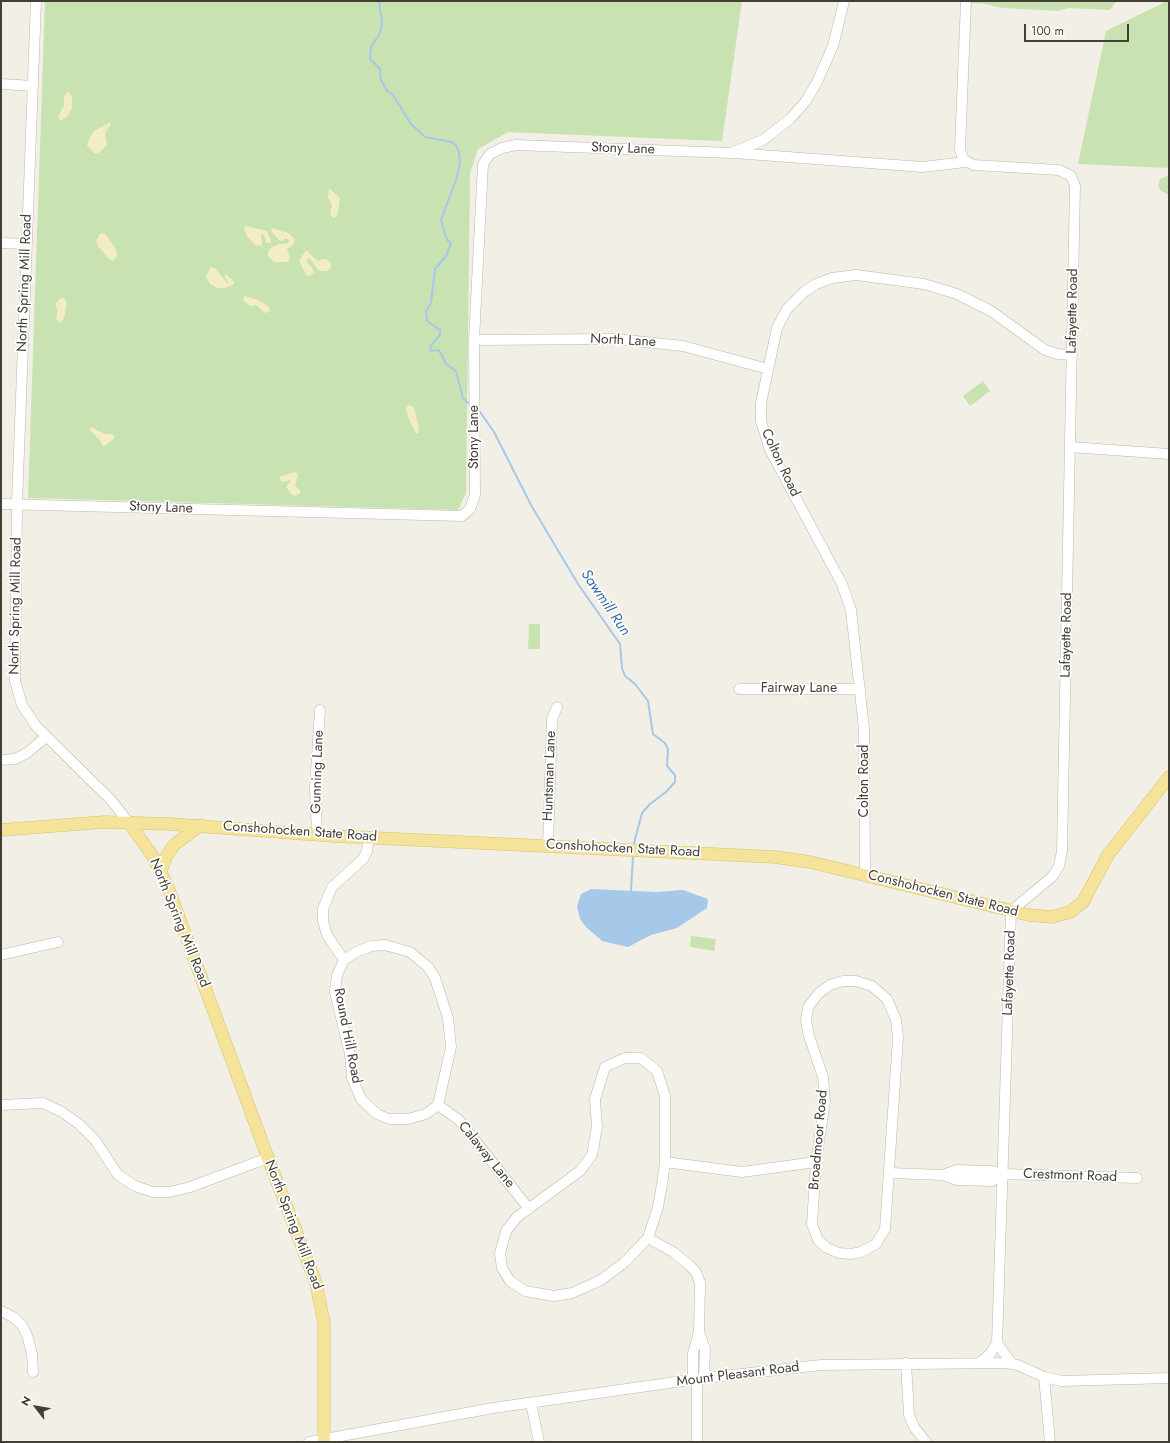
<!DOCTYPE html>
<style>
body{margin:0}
#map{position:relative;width:1170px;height:1443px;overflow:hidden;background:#f1efe6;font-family:Jost,sans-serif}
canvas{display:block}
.frame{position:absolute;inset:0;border:2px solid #433f36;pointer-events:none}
.north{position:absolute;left:16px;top:1387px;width:40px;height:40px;-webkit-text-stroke:3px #fff;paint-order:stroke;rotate:301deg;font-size:11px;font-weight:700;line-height:16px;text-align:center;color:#433f36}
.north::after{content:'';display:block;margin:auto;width:14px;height:18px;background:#433f36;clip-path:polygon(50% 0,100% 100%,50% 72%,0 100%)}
.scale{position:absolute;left:1024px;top:24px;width:105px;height:18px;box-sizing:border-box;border:2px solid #433f36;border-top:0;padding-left:5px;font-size:12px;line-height:14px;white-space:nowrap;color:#433f36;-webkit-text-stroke:3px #fff;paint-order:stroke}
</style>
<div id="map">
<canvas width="1170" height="1443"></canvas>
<div class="frame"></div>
<div class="north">N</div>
<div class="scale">100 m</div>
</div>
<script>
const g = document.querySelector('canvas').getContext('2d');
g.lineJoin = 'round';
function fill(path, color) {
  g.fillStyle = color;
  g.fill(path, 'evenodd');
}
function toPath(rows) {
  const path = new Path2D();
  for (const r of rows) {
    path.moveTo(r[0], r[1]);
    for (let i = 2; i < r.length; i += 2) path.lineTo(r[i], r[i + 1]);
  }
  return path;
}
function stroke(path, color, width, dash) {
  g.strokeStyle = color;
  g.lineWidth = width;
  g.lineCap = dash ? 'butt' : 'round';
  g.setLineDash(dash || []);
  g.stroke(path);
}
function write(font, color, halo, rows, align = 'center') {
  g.font = font + ' Jost,sans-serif';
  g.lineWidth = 3.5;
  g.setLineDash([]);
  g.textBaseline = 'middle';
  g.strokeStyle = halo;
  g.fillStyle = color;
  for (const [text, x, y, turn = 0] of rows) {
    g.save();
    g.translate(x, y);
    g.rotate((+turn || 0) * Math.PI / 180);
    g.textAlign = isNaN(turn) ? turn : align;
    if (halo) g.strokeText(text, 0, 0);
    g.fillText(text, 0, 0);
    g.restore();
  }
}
const green = toPath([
 [45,1,742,1,722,141,508,132,478,149,470,173,466,493,458,510,28,498],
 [971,1,1117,1,1110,10,1068,8,1058,11,1002,8,986,4,971,3],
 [1167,1,1169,1,1169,168,1078,164,1106,31],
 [1169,175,1169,195,1161,191,1158,186,1160,179],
 [983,381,990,391,970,406,963,396],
 [529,624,540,624,540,649,528,649],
 [691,936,716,939,714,951,690,947]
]);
const sand = toPath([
 [68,91,72,97,72,108,67,117,60,121,58,116,64,106,64,96],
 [110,122,111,124,105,133,107,145,98,154,94,153,87,145,89,139,94,131],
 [329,188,340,198,337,216,333,218,330,214,332,205,328,197],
 [246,226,267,231,271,240,271,243,266,243,264,235,261,234,262,246,255,245,246,235,244,227],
 [272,228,288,233,295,239,293,245,287,249,290,258,288,262,274,262,268,256,268,252,271,248,279,244,288,243,290,241,286,238,282,241,279,240,271,231],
 [101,233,105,234,116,249,117,256,113,261,109,259,98,246,96,240],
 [306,250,318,261,323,259,328,260,331,264,331,268,327,271,319,271,310,259,307,258,307,263,311,266,314,272,310,276,306,275,299,261],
 [211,267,216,269,227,283,228,282,224,275,227,275,234,282,233,285,225,288,218,288,210,284,207,279,206,276],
 [244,296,258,300,268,306,270,311,265,313,256,305,250,306,243,300],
 [61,298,64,298,67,303,64,318,60,323,56,319,58,311,56,307,56,303],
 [408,405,412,406,414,408,419,429,418,434,415,432,408,417,406,408],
 [91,427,105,434,112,434,115,438,103,447,100,440,90,431],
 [296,472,298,475,295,486,300,490,300,493,295,496,291,494,286,487,291,480,282,482,279,479,281,476]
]);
const water = toPath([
 [591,889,656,892,683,890,708,899,707,908,677,928,651,935,628,947,602,941,586,927,580,919,577,906,581,894]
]);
const stream = toPath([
 [379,1,382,22,380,33,371,47,370,59,380,69,381,80,387,91,393,95,411,124,425,137,452,142,457,147,459,153,460,163,457,177,441,220,446,238,451,244,446,256,435,269,431,303,426,311,427,321,440,330,440,335,432,344,430,350,432,351,439,350,446,364,456,371,463,398,468,403],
 [480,412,494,432,531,505,578,584,620,644,622,668,625,676,635,684,648,701,653,734,665,743,668,749,667,766,675,775,675,782,666,792,650,804,642,813,634,843],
 [631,891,633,856]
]);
const minor = toPath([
 [36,1,17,504,15,681,22,705,36,726,111,800,129,823],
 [966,1,960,149,963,159,973,165,1059,170,1071,176,1075,186,1062,851,1059,866,1053,876,1011,911,997,1343,990,1354,979,1363],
 [1,84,33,86],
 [734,153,923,167,965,162],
 [1,243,27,244],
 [474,340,616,339,683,346,768,369],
 [1070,447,1169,454],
 [1,504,462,516,470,509,475,495,474,340,483,164,490,154,502,148,516,145,731,153,763,140,790,119,806,101,817,82,833,46,844,1],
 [739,689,860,689],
 [1,760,15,759,27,753,46,737],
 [317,835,315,787,320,710],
 [548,845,552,719,557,707],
 [865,875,864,729,851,610,842,584,770,450,761,421,761,403,777,328,787,309,804,292,816,284,832,278,856,275,924,284,957,294,991,311,1045,350,1057,354,1072,355],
 [385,945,410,952,428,967,435,978,448,1018,451,1047,438,1105,426,1114,408,1119,389,1119,377,1114,361,1099,352,1078,350,1054,335,992,337,975,344,960,356,952,371,946,385,945],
 [1,955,58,942],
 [344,960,327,935,323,921,323,909,332,887,363,859,367,851,369,837],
 [843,981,856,981,872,986,887,999,896,1020,898,1038,885,1229,876,1244,861,1252,851,1254,839,1253,827,1248,818,1240,812,1224,816,1162,825,1101,823,1077,809,1036,806,1021,808,1007,819,993,830,985,843,981],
 [625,1058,641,1058,657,1071,665,1096,665,1162,662,1184,658,1207,648,1238,625,1262,601,1280,572,1293,554,1296,525,1291,510,1281,502,1268,500,1253,506,1231,517,1217,580,1171,592,1155,597,1127,595,1099,605,1067,625,1058],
 [1,1105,43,1103,62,1112,79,1124,95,1140,118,1175,135,1186,153,1192,170,1192,190,1187,268,1158],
 [438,1105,459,1120,529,1209],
 [665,1162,742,1172,816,1162],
 [889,1173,943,1175,957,1180,992,1181,1003,1174],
 [943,1175,957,1170,992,1171,1003,1174,1137,1178],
 [648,1238,673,1252,689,1265,696,1272,700,1283,699,1332,693,1353,693,1380],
 [1,1311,13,1317,22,1325,27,1335,32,1354,33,1372],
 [699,1332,705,1349,704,1378],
 [997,1343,1012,1364],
 [906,1363,909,1415,914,1427,926,1442],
 [1044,1377,1050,1442],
 [697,1379,697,1442],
 [531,1403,539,1442],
 [309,1442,493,1408,697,1379,821,1365,1005,1363,1018,1365,1044,1377,1062,1381,1169,1378]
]);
const major = toPath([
 [129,823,152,855,167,885,268,1158,316,1283,324,1323,324,1442],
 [1,830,104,822,170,824,334,836,775,857,810,862,1029,915,1052,917,1070,912,1083,902,1108,855,1169,777],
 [161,871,166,857,174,845,201,825]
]);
const streetNames = [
 ["Stony Lane",623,149,2],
 ["North Spring Mill Road",25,283,-88],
 ["Lafayette Road",1073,311,-89],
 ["North Lane",623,341,3],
 ["Stony Lane",475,437,-90],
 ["Colton Road",780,463,65],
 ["Stony Lane",161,508,2],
 ["North Spring Mill Road",16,606,-89],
 ["Lafayette Road",1067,635,-89],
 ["Fairway Lane",799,689],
 ["Gunning Lane",318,772,-88],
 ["Huntsman Lane",550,776,-88],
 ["Colton Road",865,781,-90],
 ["Conshohocken State Road",300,832,4],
 ["Conshohocken State Road",623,849,3],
 ["Conshohocken State Road",943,894,14],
 ["North Spring Mill Road",179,923,68],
 ["Lafayette Road",1010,973,-88],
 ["Round Hill Road",347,1036,79],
 ["Broadmoor Road",819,1140,-85],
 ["Calaway Lane",486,1155,51],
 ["Crestmont Road",1070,1176,2],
 ["North Spring Mill Road",293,1225,69],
 ["Mount Pleasant Road",738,1375,-7]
];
const waterNames = [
 ["Sawmill Run",605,603,56]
];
fill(green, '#c8e2b1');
fill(sand, '#f3edc4');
fill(water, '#a6c8e9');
stroke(stream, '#a6c8e9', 2);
stroke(minor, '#bcb7a9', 11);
stroke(major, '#d9c16c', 13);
stroke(minor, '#fff', 10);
stroke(major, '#f5e39a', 12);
write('14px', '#433f36', '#fff', streetNames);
write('italic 15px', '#386ea5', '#fff', waterNames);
</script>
